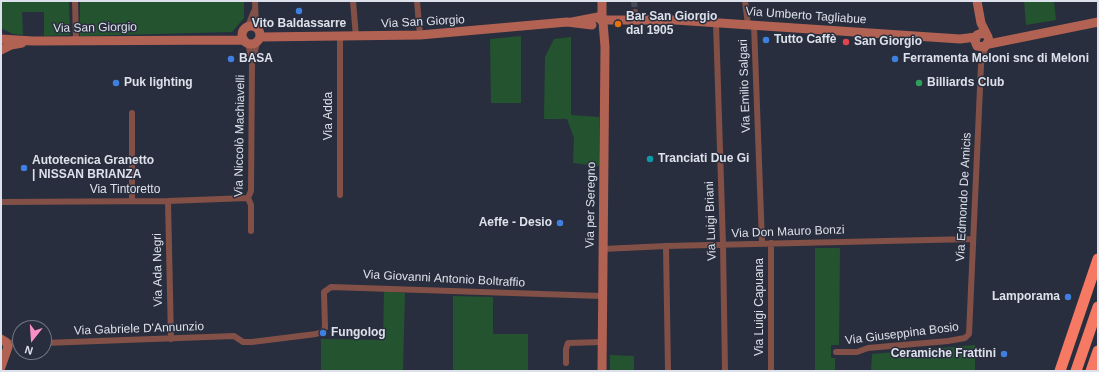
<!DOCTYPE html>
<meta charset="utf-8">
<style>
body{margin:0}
#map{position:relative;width:1099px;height:372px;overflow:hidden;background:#282e3d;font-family:Helvetica,sans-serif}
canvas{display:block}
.frame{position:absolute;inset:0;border:2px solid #dde1eb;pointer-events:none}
.north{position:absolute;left:12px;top:320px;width:40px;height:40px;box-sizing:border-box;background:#282e3d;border:1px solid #707683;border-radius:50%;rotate:197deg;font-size:11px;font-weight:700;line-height:16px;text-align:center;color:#dde1eb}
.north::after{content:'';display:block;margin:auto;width:14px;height:18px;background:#fb8fc6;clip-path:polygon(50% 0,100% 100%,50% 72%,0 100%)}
</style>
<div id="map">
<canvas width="1099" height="372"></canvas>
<div class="frame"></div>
<div class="north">N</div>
</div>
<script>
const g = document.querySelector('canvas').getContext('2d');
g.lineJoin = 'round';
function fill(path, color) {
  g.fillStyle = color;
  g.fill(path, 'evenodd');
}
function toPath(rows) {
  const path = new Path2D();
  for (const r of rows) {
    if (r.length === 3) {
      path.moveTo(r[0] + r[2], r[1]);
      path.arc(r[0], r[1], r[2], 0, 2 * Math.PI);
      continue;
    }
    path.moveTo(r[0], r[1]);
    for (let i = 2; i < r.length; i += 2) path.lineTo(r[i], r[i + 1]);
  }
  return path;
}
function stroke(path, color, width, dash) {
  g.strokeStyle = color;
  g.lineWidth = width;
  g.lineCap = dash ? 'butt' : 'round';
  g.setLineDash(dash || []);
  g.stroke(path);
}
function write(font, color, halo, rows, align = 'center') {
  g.font = font + ' Helvetica,sans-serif';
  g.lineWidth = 3;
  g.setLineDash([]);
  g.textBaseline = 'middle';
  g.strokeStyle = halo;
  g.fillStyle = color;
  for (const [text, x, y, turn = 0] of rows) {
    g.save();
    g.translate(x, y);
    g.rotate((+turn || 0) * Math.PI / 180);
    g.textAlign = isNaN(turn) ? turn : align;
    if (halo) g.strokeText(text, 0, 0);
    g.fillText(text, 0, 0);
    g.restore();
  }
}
const green = toPath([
 [1,1,69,1,70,35,44,36,44,12,22,12,23,35,13,34,1,28],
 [80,1,244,1,244,18,232,32,80,36],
 [1024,1,1054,1,1056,20,1026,25],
 [521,36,521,103,491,103,490,39],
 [571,37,571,115,599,117,599,166,573,163,574,138,567,119,544,119,545,57,554,39],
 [815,248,840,248,839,345,831,345,831,358,835,358,835,371,815,371],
 [384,291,405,293,403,371,321,371,321,339,383,340],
 [453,296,493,297,493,334,528,334,528,371,453,371],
 [975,345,975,371,871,371,872,354],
 [610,355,634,356,634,371,610,371]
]);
const streetTunnel = toPath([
 [634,1,635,12]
]);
const street = toPath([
 [75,1,76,40],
 [255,1,256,27],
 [353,1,356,37],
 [417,1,420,35],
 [745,1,748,25],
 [635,19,635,12],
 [716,23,723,245,725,371],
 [754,25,762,243],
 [248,26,254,11],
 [248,43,252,62],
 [132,113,132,201],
 [340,195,340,37],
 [168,201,171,339],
 [1,202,168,201,248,198],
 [251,231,251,205,248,198,251,191,252,64,257,42],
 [771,243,771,371],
 [666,246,668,371],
 [603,249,666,246,973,239],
 [6,342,20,344],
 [44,343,234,336,243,342,252,342,316,334,322,332,325,328,324,292,331,287,602,296],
 [836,352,857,352,868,348,948,341,965,338,969,334,981,65,983,54,987,46],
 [566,363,566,349,568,343,602,342]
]);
const secondary = toPath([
 [977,1,981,23,988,37,989,41,984,47,977,46,975,41,977,35,982,33,987,35],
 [602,20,602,1],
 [603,20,675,20,960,39,976,37],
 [572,22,598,17,603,22,605,47,602,371],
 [251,35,9],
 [260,37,420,35,567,22,592,25],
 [1,39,33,41,244,40],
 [989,44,1098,22],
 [1,50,11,45,22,43],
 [1,339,6,342,8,347,1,367]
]);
const highway = toPath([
 [1060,371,1098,259],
 [1076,371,1098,307],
 [1091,371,1098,351]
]);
const markers = [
 [299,11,4,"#3f7fe0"],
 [618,24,4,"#e8710a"],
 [766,40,4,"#3f7fe0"],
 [846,42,4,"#e0444e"],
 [231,59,4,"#3f7fe0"],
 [895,59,4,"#3f7fe0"],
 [116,83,4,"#3f7fe0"],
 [919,83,4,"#2e9e5b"],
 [650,159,4,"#0f9aa8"],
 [24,168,4,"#3f7fe0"],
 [560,223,4,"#3f7fe0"],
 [1068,297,4,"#3f7fe0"],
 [323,333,4,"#3f7fe0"],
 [1004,354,4,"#3f7fe0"]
];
const streetNames = [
 ["Via Umberto Tagliabue",806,16,4],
 ["Via San Giorgio",423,22,-3],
 ["Via San Giorgio",95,28,-1],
 ["Via Emilio Salgari",745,86,-92],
 ["Via Adda",329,116,-90],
 ["Via Niccolò Machiavelli",240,136,-89],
 ["Via Tintoretto",125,190],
 ["Via Edmondo De Amicis",964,197,-87],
 ["Via per Seregno",591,205,-89],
 ["Via Luigi Briani",711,221,-92],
 ["Via Don Mauro Bonzi",788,232,-2],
 ["Via Ada Negri",158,270,-91],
 ["Via Giovanni Antonio Boltraffio",444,279,3],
 ["Via Luigi Capuana",760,307,-90],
 ["Via Gabriele D'Annunzio",139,329,-2],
 ["Via Giuseppina Bosio",902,334,-7]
];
const poiNames = [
 ["Bar San Giorgio",626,17],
 ["dal 1905",626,31],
 ["Vito Baldassarre",299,24,"center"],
 ["Tutto Caffè",774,40],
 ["San Giorgio",854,42],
 ["BASA",239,59],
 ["Ferramenta Meloni snc di Meloni",903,59],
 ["Puk lighting",124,83],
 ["Billiards Club",927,83],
 ["Tranciati Due Gi",658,159],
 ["Autotecnica Granetto",32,161],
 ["| NISSAN BRIANZA",32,175],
 ["Aeffe - Desio",552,223,"right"],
 ["Lamporama",1060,297,"right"],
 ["Fungolog",331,333],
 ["Ceramiche Frattini",996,354,"right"]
];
fill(green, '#23542f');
stroke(streetTunnel, '#434957', 6, [6, 3]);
stroke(street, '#835047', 6);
stroke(secondary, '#b26253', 9);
stroke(highway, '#f67964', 11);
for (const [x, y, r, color] of markers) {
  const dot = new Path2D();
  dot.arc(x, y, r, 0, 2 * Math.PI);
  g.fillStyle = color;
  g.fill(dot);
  stroke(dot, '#282e3d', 1.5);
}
write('12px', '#dde1eb', '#282e3d', streetNames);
write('bold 12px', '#dde1eb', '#282e3d', poiNames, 'left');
</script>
